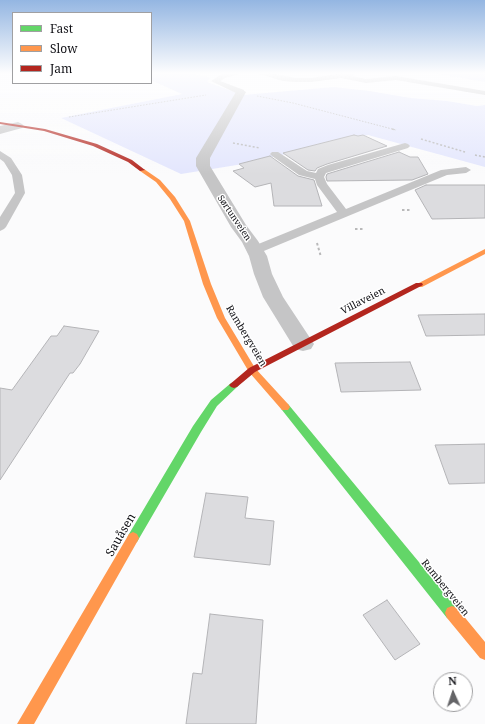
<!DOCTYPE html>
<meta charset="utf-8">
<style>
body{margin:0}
#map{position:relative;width:485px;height:724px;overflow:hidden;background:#fbfbfc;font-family:"Noto Serif",serif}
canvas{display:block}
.legend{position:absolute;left:12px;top:12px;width:140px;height:72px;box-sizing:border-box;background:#fff;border:1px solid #a0a0a2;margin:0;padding:5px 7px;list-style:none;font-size:12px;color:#121217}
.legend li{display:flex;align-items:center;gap:8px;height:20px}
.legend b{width:20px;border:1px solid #a0a0a2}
.north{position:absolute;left:433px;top:672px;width:40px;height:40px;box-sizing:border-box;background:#fff;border:1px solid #a0a0a2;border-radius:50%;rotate:357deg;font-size:11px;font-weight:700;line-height:16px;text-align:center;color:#121217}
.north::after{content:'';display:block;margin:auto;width:14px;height:18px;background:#646467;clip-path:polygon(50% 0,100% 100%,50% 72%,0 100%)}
</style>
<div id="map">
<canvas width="485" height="724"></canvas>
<ul class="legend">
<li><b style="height:5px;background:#63d668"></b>Fast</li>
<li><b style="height:5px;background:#ff974d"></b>Slow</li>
<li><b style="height:5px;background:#b3261e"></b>Jam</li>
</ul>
<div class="north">N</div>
</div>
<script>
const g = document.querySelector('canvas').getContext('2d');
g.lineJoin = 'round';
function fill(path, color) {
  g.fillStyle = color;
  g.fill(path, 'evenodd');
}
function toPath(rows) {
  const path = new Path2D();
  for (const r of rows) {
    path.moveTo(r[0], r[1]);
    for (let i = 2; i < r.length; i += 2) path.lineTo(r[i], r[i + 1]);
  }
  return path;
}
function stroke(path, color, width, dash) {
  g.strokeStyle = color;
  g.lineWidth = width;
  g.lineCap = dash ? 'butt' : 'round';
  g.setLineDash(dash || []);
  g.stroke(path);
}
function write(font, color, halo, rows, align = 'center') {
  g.font = font + ' "Noto Serif",serif';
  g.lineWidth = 3;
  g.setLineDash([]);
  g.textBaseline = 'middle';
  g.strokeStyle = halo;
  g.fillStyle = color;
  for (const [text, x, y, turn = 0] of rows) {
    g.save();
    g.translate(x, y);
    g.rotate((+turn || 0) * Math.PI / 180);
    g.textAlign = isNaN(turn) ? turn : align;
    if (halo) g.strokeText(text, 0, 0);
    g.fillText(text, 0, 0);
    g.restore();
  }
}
const green = toPath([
 [151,73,196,73,196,74,210,78,207,82,243,95,334,87,369,91,411,98,447,101,477,106,485,105,485,167,368,135,243,164,181,174,61,118,182,94,151,80],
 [433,73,485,73,485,82]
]);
const building = toPath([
 [354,135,358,136,363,135,387,146,327,164,317,168,315,171,308,170,283,153,354,135],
 [399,152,410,157,418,157,428,174,412,180,327,181,326,177,327,174,399,152],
 [270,156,298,176,314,180,322,206,274,206,271,183,255,187,233,171,244,168,239,164,270,156],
 [426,185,485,185,485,218,432,219,415,190,426,185],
 [485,314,485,335,426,336,418,315,485,314],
 [64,326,99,331,80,364,73,373,70,373,0,480,0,388,12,390,51,336,57,336,64,326],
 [410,362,421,390,341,392,335,363,410,362],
 [485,444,485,483,449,484,435,445,485,444],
 [206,493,248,497,245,518,274,521,270,565,194,557,206,493],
 [387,600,420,644,395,660,363,615,387,600],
 [210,614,263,620,256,724,186,724,193,673,202,674,210,614]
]);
const pathFar2 = toPath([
 [257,96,293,103,396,130],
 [69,117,206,95]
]);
const pathFar1 = toPath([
 [392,129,396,130],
 [421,139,465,152],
 [233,143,260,148],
 [475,155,485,157]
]);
const path = toPath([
 [402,210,410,210],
 [355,229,365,229],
 [317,243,321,257]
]);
const lane = toPath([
 [227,73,241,73,225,78,220,81,244,90,244,94,238,94,211,81,221,75,227,73],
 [256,73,268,73,295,78,311,78,344,73,355,73,354,75,351,76,366,79,396,76,485,91,485,95,396,80,366,83,341,78,311,82,295,82,283,81,256,73],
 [405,143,408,144,410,146,408,148,326,173,324,177,327,184,346,209,441,170,466,167,471,170,466,173,447,175,259,253,251,253,249,250,251,247,337,212,317,185,315,179,299,175,272,156,270,154,272,152,278,152,307,171,316,173,318,169,328,165,405,143],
 [0,151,11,158,22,175,25,193,6,227,4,229,0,231,0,217,15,193,12,175,4,162,0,159,0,151]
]);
const street = toPath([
 [241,89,246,92,210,158,210,166,246,225,258,241,267,256,272,274,283,297,314,344,311,349,303,351,295,349,263,297,254,274,249,256,242,242,231,227,196,166,196,158,236,92,241,89],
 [18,122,22,124,24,126,22,128,0,134,0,126,18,122]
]);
const fast = toPath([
 [234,382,237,383,239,385,237,387,217,406,201,432,137,542,133,544,129,542,127,538,129,534,193,426,211,400,231,383,234,382],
 [285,403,288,404,457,608,459,613,457,618,452,620,447,618,282,410,280,407,282,404,285,403]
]);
const slow = toPath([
 [140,169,144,169,160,180,175,197,190,221,211,284,225,318,255,368,288,404,290,407,288,410,282,410,249,372,217,318,203,284,184,221,170,199,156,182,140,171,140,169],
 [485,249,485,254,422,287,416,287,415,285,485,249],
 [133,532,137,534,139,538,137,542,34,724,17,724,129,534,133,532],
 [452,606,457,608,485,642,485,660,480,658,447,618,445,613,447,608,452,606]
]);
const jam = toPath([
 [0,122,45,129,97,144,132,160,145,170,140,171,128,162,93,146,44,131,0,124,0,122],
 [416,283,422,283,423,285,255,372,237,387,234,388,231,387,229,385,249,368,416,283]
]);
const farStreetnames = [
 ["Sørtunveien",234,218,56]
];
const streetNames = [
 ["Villaveien",363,301,-27],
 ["Rambergveien",246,336,59],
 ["Rambergveien",445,588,51]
];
const nearStreetnames = [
 ["Sauåsen",121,535,-60]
];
fill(green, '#e3e6fd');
fill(building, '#dcdcdf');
stroke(building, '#b4b4b7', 1);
stroke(pathFar2, '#b9b9ba', 1, [1.5, 1.5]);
stroke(pathFar1, '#b9b9ba', 1.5, [2, 2]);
stroke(path, '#b9b9ba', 2, [2.5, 2.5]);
fill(lane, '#c5c5c6');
fill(street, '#c5c5c6');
fill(fast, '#63d668');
fill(slow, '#ff974d');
fill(jam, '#b3261e');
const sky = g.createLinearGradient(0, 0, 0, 174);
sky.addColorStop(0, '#94b6e2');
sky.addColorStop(0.42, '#fdfdfe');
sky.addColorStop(1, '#fdfdfe00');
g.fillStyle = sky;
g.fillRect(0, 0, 485, 174);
write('9px', '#121217', '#fff', farStreetnames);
write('10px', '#121217', '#fff', streetNames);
write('12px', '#121217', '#fff', nearStreetnames);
</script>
